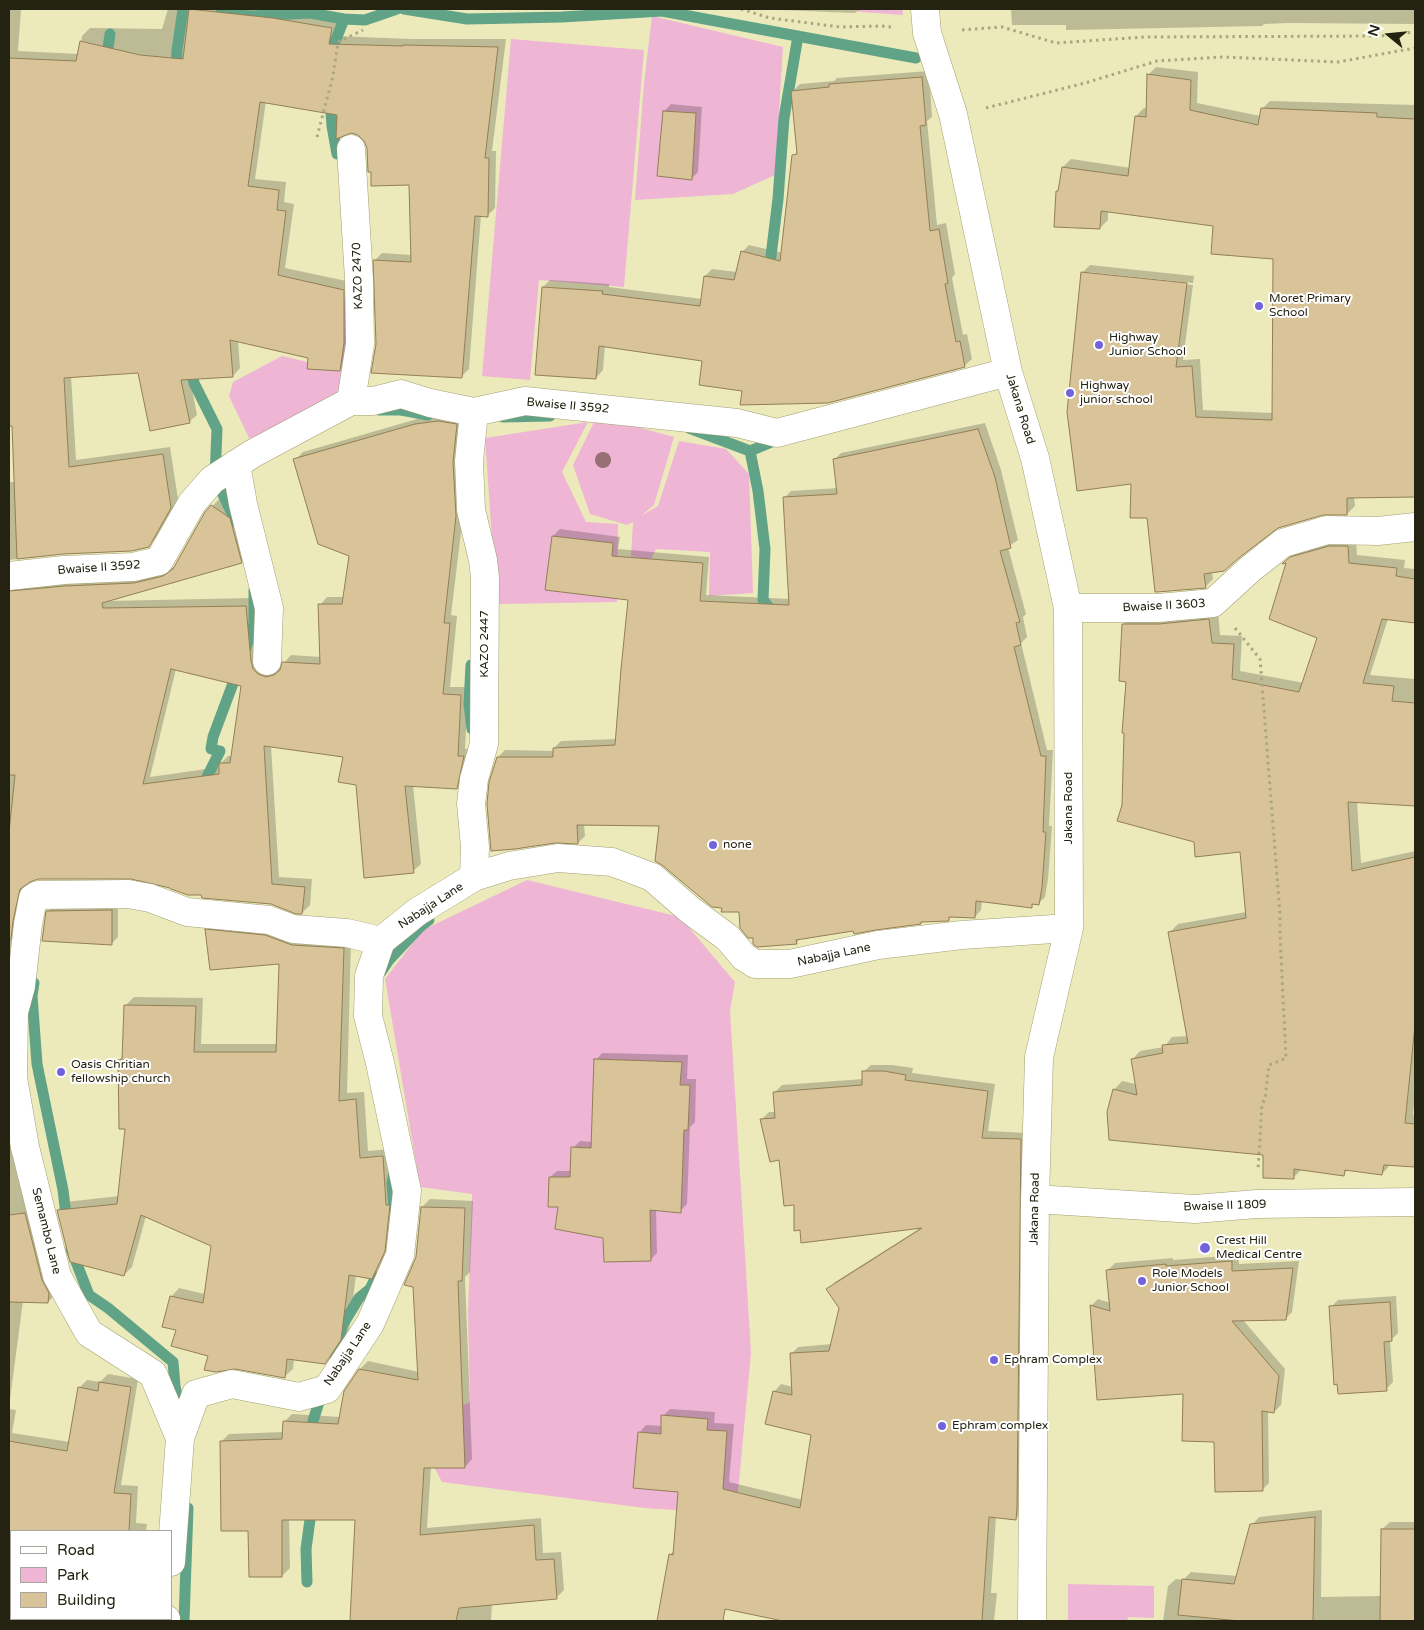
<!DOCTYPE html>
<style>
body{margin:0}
#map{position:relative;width:1424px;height:1630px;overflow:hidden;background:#eceabb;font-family:"Varela Round",sans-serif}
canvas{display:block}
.frame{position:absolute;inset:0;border:10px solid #242311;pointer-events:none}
.legend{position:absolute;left:10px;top:1530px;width:162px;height:90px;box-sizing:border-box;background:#fff;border:1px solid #a7a7a0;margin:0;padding:6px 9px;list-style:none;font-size:15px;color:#242311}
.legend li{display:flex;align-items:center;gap:10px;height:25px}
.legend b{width:25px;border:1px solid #a7a7a0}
.north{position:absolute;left:1364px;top:10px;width:50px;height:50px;-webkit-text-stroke:4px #fff;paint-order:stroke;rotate:287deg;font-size:14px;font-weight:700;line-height:20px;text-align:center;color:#242311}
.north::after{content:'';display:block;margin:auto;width:18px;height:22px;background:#242311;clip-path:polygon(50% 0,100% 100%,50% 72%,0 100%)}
</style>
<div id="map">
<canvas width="1424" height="1630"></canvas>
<div class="frame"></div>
<ul class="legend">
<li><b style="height:6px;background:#fff"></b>Road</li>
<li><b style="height:14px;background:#eeb5d4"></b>Park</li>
<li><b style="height:14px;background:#d9c499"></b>Building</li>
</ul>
<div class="north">N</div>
</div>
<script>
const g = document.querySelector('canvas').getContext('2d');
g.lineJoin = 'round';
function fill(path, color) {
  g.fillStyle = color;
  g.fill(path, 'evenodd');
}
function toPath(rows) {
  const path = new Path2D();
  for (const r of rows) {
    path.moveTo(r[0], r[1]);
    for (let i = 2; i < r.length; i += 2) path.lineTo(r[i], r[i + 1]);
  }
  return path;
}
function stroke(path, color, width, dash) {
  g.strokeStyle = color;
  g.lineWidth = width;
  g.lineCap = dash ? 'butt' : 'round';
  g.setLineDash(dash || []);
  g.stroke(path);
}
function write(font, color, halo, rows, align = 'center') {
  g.font = font + ' "Varela Round",sans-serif';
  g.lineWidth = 4;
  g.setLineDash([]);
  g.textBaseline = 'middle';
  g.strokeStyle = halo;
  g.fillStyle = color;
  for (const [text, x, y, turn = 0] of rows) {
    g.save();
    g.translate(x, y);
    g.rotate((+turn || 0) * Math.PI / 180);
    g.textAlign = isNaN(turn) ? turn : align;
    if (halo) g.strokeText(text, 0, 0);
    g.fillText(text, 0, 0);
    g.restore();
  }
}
const green = toPath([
 [858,9,902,9,903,15,860,12,857,11],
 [652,16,783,47,775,175,733,194,635,200,644,83],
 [511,39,644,50,624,287,539,280,530,380,482,376],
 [327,290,346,299,348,355,341,400,260,437,249,438,229,396,233,382,282,356,316,364],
 [597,416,674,437,654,505,641,516,658,506,679,441,726,449,749,474,753,593,709,596,710,552,656,549,650,561,631,556,633,522,627,525,590,514,573,465],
 [588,422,562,472,586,522,618,524,617,602,500,604,496,597,485,438],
 [527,880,680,917,735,982,730,1011,751,1353,736,1514,645,1508,442,1482,413,1428,470,1402,468,1312,472,1194,420,1187,385,979,423,930],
 [1068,1584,1154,1586,1154,1618,1128,1617,1127,1621,1068,1621]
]);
const shadow = toPath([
 [9,9,21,9,18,51,79,54,82,36,90,28,162,29,168,9,263,9,281,11,339,20,336,36,411,39,506,39,492,151,496,151,495,208,488,215,481,215,469,369,461,377,377,344,375,260,382,253,412,255,411,184,372,171,365,140,339,114,266,101,255,179,286,182,284,202,294,204,285,268,351,282,347,362,339,370,310,357,238,341,240,368,233,376,190,379,197,415,189,422,139,372,71,376,76,460,170,447,178,499,156,538,148,546,62,553,9,560,9,482,15,482,13,425,9,425],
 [755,9,860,9,855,13],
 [1011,9,1415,9,1415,24,1290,23,1264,24,1262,26,1066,30,1066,25,1012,25],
 [1156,67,1198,72,1197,103,1260,116,1262,109,1270,101,1415,105,1415,496,1354,497,1355,506,1347,514,1323,514,1278,527,1212,572,1213,579,1205,587,1148,517,1082,273,1090,265,1194,276,1193,283,1088,272,1088,274,1193,285,1183,360,1200,359,1203,410,1273,413,1274,258,1214,224,1108,211,1108,220,1100,228,1057,191,1060,189,1063,167,1071,159,1131,168,1136,116,1144,108,1147,109,1148,75],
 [929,71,932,117,927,121,937,225,946,223,955,274,952,278,963,335,967,334,972,359,964,366,743,390,703,360,605,345,603,370,596,378,543,287,550,280,609,284,609,287,702,299,705,276,712,269,737,272,742,252,749,245,783,253,794,155,798,151,793,91,800,84,834,81,837,78],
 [671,104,702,107,698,172,691,179,664,111],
 [446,413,464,417,464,508,451,615,457,616,450,687,468,687,465,749,471,749,464,780,457,788,413,785,421,864,413,871,357,784,344,756,271,746,279,877,312,879,310,905,302,913,271,903,172,888,131,877,38,878,27,882,25,886,16,943,9,951,9,588,143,575,175,567,206,513,220,498,238,511,249,554,241,562,108,601,253,598,259,652,274,669,282,668,284,663,291,655,321,657,320,605,327,597,344,597,351,555,295,460,303,452,424,417],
 [176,669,242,685,232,756,228,756,220,764,220,767,150,777],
 [985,423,1001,470,1018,540,1008,547,1026,614,1023,617,1027,637,1021,643,1047,750,1053,750,1049,826,1052,826,1048,879,1045,897,1038,904,1034,903,1031,906,982,901,981,910,975,917,952,916,948,920,922,921,920,923,854,930,801,938,796,943,754,937,740,911,723,907,660,824,584,824,585,836,578,843,498,757,505,750,554,751,554,748,561,741,617,739,629,598,553,536,560,529,620,537,618,549,709,557,706,595,790,599,784,498,791,491,838,488,834,460,841,453],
 [1356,538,1357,555,1405,560,1404,568,1415,569,1415,622,1388,619,1370,675,1415,679,1415,805,1357,802,1361,863,1415,851,1415,1095,1413,1115,1415,1115,1415,1166,1391,1164,1382,1174,1348,1169,1344,1174,1302,1169,1293,1178,1264,1153,1114,1090,1122,1081,1136,1084,1132,1060,1140,1051,1164,1047,1172,1037,1188,1036,1169,933,1178,924,1246,912,1241,851,1123,805,1127,681,1124,624,1132,616,1218,611,1220,635,1242,636,1240,671,1304,683,1319,637,1288,561,1286,562,1300,549],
 [118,903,118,937,111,944,48,911,55,904],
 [215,922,351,940,347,1093,364,1092,368,1151,391,1149,393,1197,393,1242,380,1269,372,1278,356,1275,349,1330,333,1354,324,1363,294,1359,293,1369,284,1377,209,1355,177,1329,171,1297,179,1288,205,1294,212,1245,146,1216,132,1267,124,1275,58,1210,66,1202,119,1196,127,1128,119,1060,123,1056,125,1006,134,997,203,998,201,1044,278,1044,280,962,207,930],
 [602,1053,688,1055,687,1079,696,1079,695,1122,690,1127,687,1204,680,1211,656,1209,657,1253,650,1260,605,1237,560,1206,550,1177,557,1171,572,1171,573,1148,580,1141,593,1142,596,1060],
 [871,1065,892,1065,913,1068,912,1073,995,1084,988,1131,1028,1133,1022,1512,1015,1519,996,1517,991,1593,997,1593,994,1621,789,1621,663,1595,670,1555,674,1550,680,1491,639,1433,646,1425,662,1426,663,1416,670,1409,715,1412,714,1423,734,1424,729,1482,803,1500,812,1434,774,1392,781,1384,793,1387,791,1354,798,1347,832,1344,841,1308,828,1289,835,1282,922,1227,795,1204,780,1159,762,1119,769,1112,776,1112,775,1092,782,1085,863,1079,863,1072],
 [9,1097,56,1294,48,1302,23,1301,9,1407],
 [430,1199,473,1201,470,1272,465,1277,472,1459,465,1467,431,1467,427,1528,541,1518,543,1553,561,1552,564,1590,556,1598,492,1604,491,1621,384,1621,388,1581,356,1519,289,1519,290,1568,282,1576,249,1487,221,1442,229,1434,284,1432,284,1422,292,1414,340,1417,360,1369,368,1361,419,1372,417,1257,422,1207],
 [1238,1255,1239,1264,1299,1261,1292,1312,1285,1319,1243,1320,1285,1369,1281,1405,1274,1412,1268,1411,1269,1483,1262,1490,1215,1441,1185,1392,1091,1306,1098,1299,1111,1303,1108,1270,1115,1263,1173,1258,1173,1260],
 [1396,1296,1398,1333,1390,1341,1393,1382,1386,1389,1331,1307,1338,1300],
 [108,1374,138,1379,121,1485,138,1486,136,1523,147,1524,146,1531,11,1531,11,1619,153,1619,153,1621,9,1621,9,1409,16,1410,12,1433,70,1442,79,1388,87,1380,100,1382],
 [1322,1510,1321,1597,1381,1596,1382,1529,1390,1522,1415,1522,1415,1621,1163,1621,1168,1586,1176,1579,1183,1580,1191,1572,1238,1576,1252,1525,1259,1517]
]);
const stream = toPath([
 [221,9,236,15,253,16,310,13,344,19,365,20,397,9],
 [404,9,467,19,562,17,662,11,916,58],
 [332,58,335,42,344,19],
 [106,62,110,34],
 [176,74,177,50,183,9],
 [330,99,332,126,337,154],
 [769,272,778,199,784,118,798,36],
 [190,366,194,383,217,429,215,478,236,522],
 [379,410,401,410,428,415],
 [503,417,550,416],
 [689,428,750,451,758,491,765,549,763,600,774,614,774,616],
 [750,451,779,439],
 [244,653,254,624,254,590],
 [471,665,469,704,472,729],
 [199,788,204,783,220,751,211,749,213,737,238,670],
 [381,972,389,960,420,927,429,920],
 [34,983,32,996,37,1064,63,1190,67,1223],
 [394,1210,392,1183,394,1173],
 [71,1249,89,1295,108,1308,173,1362,175,1386,180,1411],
 [335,1361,342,1326,359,1298,370,1289,376,1277],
 [311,1437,313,1421,319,1402,327,1395],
 [307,1582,306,1549,312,1505],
 [184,1621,188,1508]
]);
const building = toPath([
 [189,9,273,18,332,28,329,44,403,46,403,45,498,47,485,158,489,158,488,217,475,216,462,378,371,373,376,344,373,260,411,262,409,185,371,186,371,172,368,172,367,148,364,141,358,135,351,133,336,139,337,115,260,102,248,186,279,190,277,210,286,211,278,275,344,290,344,343,340,371,307,369,308,358,230,340,233,377,181,380,190,423,150,431,138,373,64,378,69,467,163,454,171,508,149,547,131,551,63,554,17,559,12,426,9,426,9,58,76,61,80,41,140,55,183,59,189,9],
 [1147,74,1191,80,1190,110,1258,125,1261,108,1377,113,1377,117,1415,119,1415,497,1347,498,1347,515,1323,515,1278,528,1240,557,1224,571,1204,574,1206,588,1157,592,1155,592,1147,518,1130,518,1131,484,1077,491,1067,412,1081,272,1187,283,1176,367,1192,366,1196,417,1272,420,1273,259,1211,254,1213,226,1101,211,1100,229,1054,227,1056,191,1058,191,1062,167,1128,176,1135,116,1146,117,1147,74],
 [922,77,926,125,920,126,930,231,939,229,948,283,945,284,956,342,960,341,965,367,828,403,740,405,742,391,699,385,702,361,599,346,596,379,535,375,542,287,603,291,602,294,700,306,704,276,734,280,741,251,780,261,792,155,797,154,791,91,829,87,829,84,922,77],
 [663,111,696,113,692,180,657,176,663,111],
 [438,421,457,424,453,462,456,516,444,623,450,623,443,694,461,695,458,756,464,756,457,789,405,786,414,873,364,878,356,785,338,782,343,757,264,746,272,884,305,887,302,914,296,914,271,904,202,898,201,895,188,895,171,889,170,888,131,879,38,879,30,882,20,889,13,921,11,939,9,939,9,832,15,775,9,775,9,591,65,586,134,583,163,576,173,569,205,512,211,505,230,518,242,563,102,603,103,608,246,606,251,661,253,669,258,674,266,677,274,675,280,670,282,662,320,664,318,604,342,604,349,556,318,544,293,459,415,424,438,421],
 [171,669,241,686,230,763,219,763,219,774,143,784,171,669],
 [978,429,995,477,1011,548,1000,551,1020,622,1016,623,1021,645,1014,647,1041,756,1046,756,1043,832,1046,832,1042,887,1039,905,1032,904,1032,908,976,901,975,918,949,917,949,921,921,922,921,924,876,930,854,934,853,931,796,940,797,944,757,947,753,944,753,938,748,938,740,928,739,912,721,912,722,908,712,907,662,865,655,861,659,826,577,825,578,844,555,843,515,849,491,851,487,804,489,782,497,757,553,757,553,748,615,745,621,669,628,600,545,590,552,536,613,543,612,556,703,563,700,601,789,605,783,497,837,494,833,459,978,429],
 [1329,546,1348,546,1349,563,1397,568,1396,576,1415,579,1415,623,1382,619,1363,683,1394,686,1392,701,1415,703,1415,806,1348,802,1352,871,1415,857,1415,1025,1405,1123,1415,1124,1415,1167,1384,1165,1382,1175,1345,1170,1344,1176,1294,1169,1294,1179,1263,1178,1263,1155,1109,1140,1107,1112,1113,1089,1137,1095,1131,1059,1163,1053,1162,1045,1188,1043,1168,932,1246,918,1240,852,1195,857,1194,842,1117,821,1122,805,1124,733,1122,733,1126,682,1119,681,1122,624,1159,624,1209,619,1212,643,1234,644,1232,679,1299,692,1317,638,1269,619,1286,563,1282,564,1290,557,1329,546],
 [112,910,112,945,42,941,46,911,112,910],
 [205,929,265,935,292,945,344,948,339,1101,356,1099,360,1158,383,1156,386,1205,390,1205,385,1251,372,1279,349,1275,341,1340,325,1364,287,1359,285,1378,235,1369,216,1372,204,1370,208,1356,171,1346,176,1330,162,1327,170,1296,203,1303,211,1246,141,1215,124,1276,70,1262,57,1210,117,1204,125,1129,119,1129,118,1060,122,1060,124,1005,196,1006,194,1052,276,1052,279,964,210,970,205,929],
 [594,1059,682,1062,680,1085,690,1085,688,1130,684,1130,681,1213,650,1210,651,1261,604,1262,603,1238,555,1229,558,1207,548,1207,549,1177,570,1177,571,1147,591,1148,594,1059],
 [862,1071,884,1071,906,1075,905,1080,988,1091,982,1138,1021,1139,1017,1507,1016,1520,989,1517,982,1621,783,1621,725,1609,723,1621,657,1621,669,1554,673,1555,678,1492,633,1488,638,1432,661,1434,661,1415,708,1419,707,1430,727,1431,723,1489,800,1508,811,1435,765,1424,773,1391,792,1395,790,1353,829,1351,839,1308,826,1289,922,1228,801,1243,800,1230,794,1231,794,1205,784,1206,779,1160,770,1162,760,1119,775,1118,773,1092,862,1085,862,1071],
 [421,1207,465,1208,462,1281,458,1281,465,1468,424,1468,420,1535,534,1525,536,1560,554,1559,557,1599,459,1608,456,1621,350,1621,355,1520,282,1520,282,1577,249,1577,248,1531,221,1531,220,1441,282,1439,283,1421,338,1424,344,1391,359,1369,418,1380,413,1287,404,1285,416,1257,421,1207],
 [25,1213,42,1280,49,1293,48,1303,9,1302,9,1215,25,1213],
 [1232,1261,1232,1271,1293,1268,1286,1320,1232,1321,1279,1376,1274,1413,1262,1411,1263,1491,1215,1492,1214,1442,1182,1441,1183,1394,1097,1400,1090,1305,1110,1311,1106,1270,1166,1264,1166,1266,1232,1261],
 [1390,1302,1392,1341,1384,1342,1387,1391,1338,1394,1337,1384,1334,1385,1329,1306,1390,1302],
 [99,1382,131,1387,114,1493,131,1494,129,1531,9,1531,9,1441,67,1451,78,1387,98,1391,99,1382],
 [1315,1517,1313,1621,1240,1621,1178,1615,1182,1579,1234,1584,1250,1524,1315,1517],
 [1381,1529,1415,1529,1415,1621,1380,1621,1381,1529]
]);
const path = toPath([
 [353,9,354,9],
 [741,9,770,18,840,27,882,26,891,27],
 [962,30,1002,27,1056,43,1145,37,1381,36,1415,32],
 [986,108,1085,83,1157,61,1222,57,1338,62,1415,48],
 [317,137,333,76,338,42,363,30],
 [1235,628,1260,659,1280,914,1280,935,1286,1058,1269,1065,1265,1099,1262,1104,1258,1170]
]);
const minor = toPath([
 [925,9,927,33,953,114,1008,372,1035,458,1068,608,1069,928,1039,1057,1035,1199,1032,1621],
 [351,401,360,344,359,279,351,149],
 [474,412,469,461,471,510,483,560,485,578,484,744,474,779,471,804,475,847,474,877],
 [236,464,243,504,269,608,267,661],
 [9,576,64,570,133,567,159,561,192,503,212,480,252,454,351,401,373,401,401,394,430,403,474,412,525,401,737,423,777,433,1008,372],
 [1068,608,1158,608,1213,603,1250,569,1283,543,1327,530,1378,531,1415,527],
 [9,1012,14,1012,13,1078,25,1147,57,1276,89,1333,153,1374,180,1438],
 [14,1012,21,986,28,924,33,898,38,895,128,894,150,898,187,912,269,920,293,929,347,933,381,941],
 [1035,1199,1195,1209,1257,1204,1415,1202],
 [171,1562,180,1438,196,1394,232,1384,299,1397,327,1389,370,1324,400,1255,407,1191,380,1063,368,1016,369,976,381,941,417,912,474,877,509,866,558,858,612,862,652,877,690,910,728,938,744,957,755,964,790,964,878,945,962,935,1069,928],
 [165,1621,166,1619]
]);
const trees = [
 [603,460]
];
const markers = [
 [1259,306,5,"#7262dc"],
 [1099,345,5,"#7262dc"],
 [1070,393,5,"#7262dc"],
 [713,845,5,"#7262dc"],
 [61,1072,5,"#7262dc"],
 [1205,1248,6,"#7262dc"],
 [1142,1281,5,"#7262dc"],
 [994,1360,5,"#7262dc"],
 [942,1426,5,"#7262dc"]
];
const streetNames = [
 ["KAZO 2470",358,276,-92],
 ["Bwaise II 3592",568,406,5],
 ["Jakana Road",1020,409,73],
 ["Bwaise II 3592",99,568,-4],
 ["Bwaise II 3603",1164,606,-3],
 ["KAZO 2447",485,644,-90],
 ["Jakana Road",1069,808,-90],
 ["Nabajja Lane",431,906,-33],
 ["Nabajja Lane",834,955,-12],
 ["Bwaise II 1809",1225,1206,-2],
 ["Jakana Road",1035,1209,-89],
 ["Semambo Lane",46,1231,76],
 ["Nabajja Lane",348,1354,-56]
];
const poiNames = [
 ["Moret Primary",1269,299],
 ["School",1269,313],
 ["Highway",1109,338],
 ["Junior School",1109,352],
 ["Highway",1080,386],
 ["junior school",1080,400],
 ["none",723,845],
 ["Oasis Chritian",71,1065],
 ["fellowship church",71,1079],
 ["Crest Hill",1216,1241],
 ["Medical Centre",1216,1255],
 ["Role Models",1152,1274],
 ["Junior School",1152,1288],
 ["Ephram Complex",1004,1360],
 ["Ephram complex",952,1426]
];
fill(green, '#eeb5d4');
fill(shadow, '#0003');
stroke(stream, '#61a387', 11);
fill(building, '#d9c499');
stroke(building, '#927e55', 1);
stroke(minor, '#a2a073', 29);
stroke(path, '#a9a782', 3, [2.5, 4]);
stroke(minor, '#fff', 28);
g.fillStyle = '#977075';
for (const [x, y] of trees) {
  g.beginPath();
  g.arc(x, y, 8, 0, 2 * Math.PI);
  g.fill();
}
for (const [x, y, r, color] of markers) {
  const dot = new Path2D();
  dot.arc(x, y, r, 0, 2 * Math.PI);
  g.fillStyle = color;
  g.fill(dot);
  stroke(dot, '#fff', 2);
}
write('12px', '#242311', '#fff', streetNames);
write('12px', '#242311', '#fff', poiNames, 'left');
</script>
